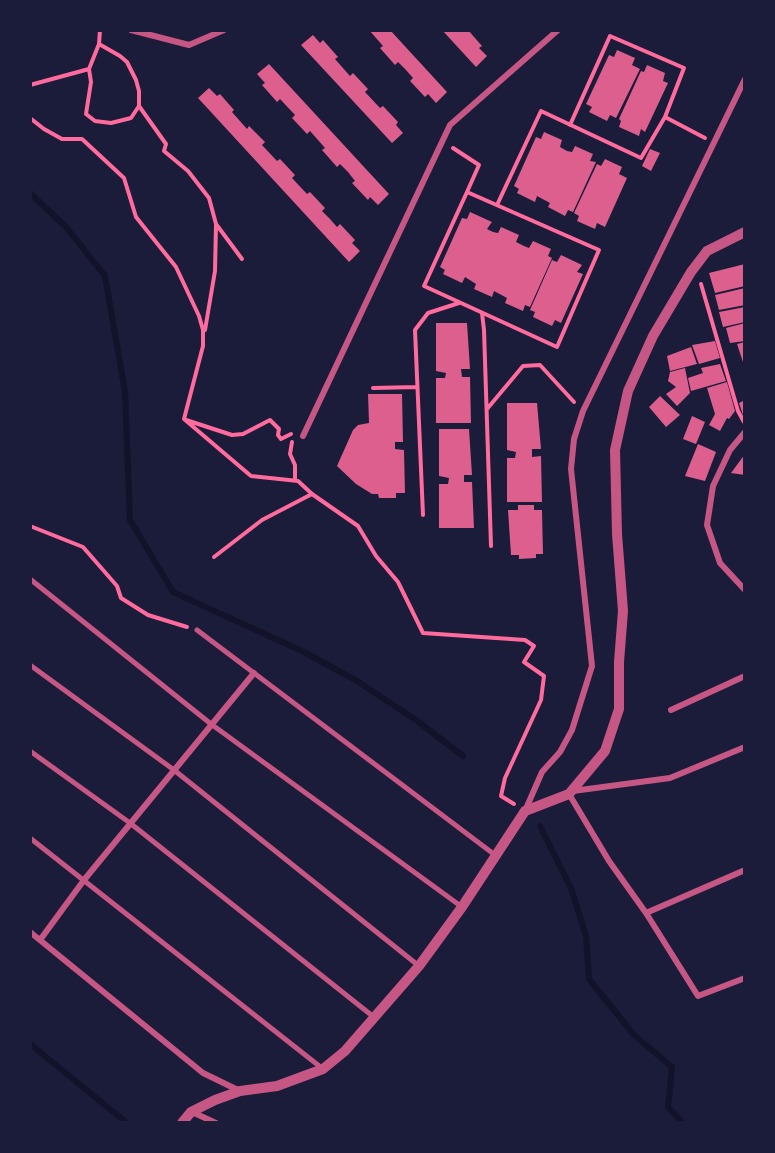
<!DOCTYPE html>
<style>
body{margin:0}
#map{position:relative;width:775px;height:1153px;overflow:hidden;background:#1b1b3a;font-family:Roboto,sans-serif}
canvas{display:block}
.frame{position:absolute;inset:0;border:32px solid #1b1b3a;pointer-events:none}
</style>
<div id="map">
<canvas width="775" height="1153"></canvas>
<div class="frame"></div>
</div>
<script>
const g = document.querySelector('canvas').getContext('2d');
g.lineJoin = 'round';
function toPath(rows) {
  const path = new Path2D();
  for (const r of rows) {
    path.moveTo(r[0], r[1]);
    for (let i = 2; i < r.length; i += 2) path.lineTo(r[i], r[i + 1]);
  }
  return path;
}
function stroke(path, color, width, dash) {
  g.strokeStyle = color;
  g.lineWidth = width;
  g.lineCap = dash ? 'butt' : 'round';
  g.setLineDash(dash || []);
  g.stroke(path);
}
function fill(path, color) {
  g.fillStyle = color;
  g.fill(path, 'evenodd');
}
const stream = toPath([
 [30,193,66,227,105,276,125,392,130,520,173,592,304,652,357,681,416,720,463,756],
 [540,826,571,888,586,936,589,979,634,1035,672,1067,668,1107,683,1123],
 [30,1044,127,1123]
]);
const building = toPath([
 [369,30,390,30,447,92,436,103,428,94,425,97,410,81,413,78,406,70,398,62,395,65,380,48,383,46],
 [442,30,463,30,464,32,468,30,482,46,479,48,487,56,476,67],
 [313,35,320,43,323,40,338,57,335,59,350,76,353,73,368,89,365,92,380,108,383,106,398,122,396,125,403,133,392,143,301,45],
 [617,50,635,58,632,65,640,69,616,118,610,115,607,121,589,112,592,107,586,104,609,55,614,57],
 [269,64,389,194,378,205,370,197,368,200,352,183,355,181,348,172,340,164,337,167,322,150,325,148,318,140,310,131,307,134,292,118,295,115,280,99,277,102,262,85,265,83,257,74],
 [647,65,665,73,663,81,668,83,645,132,641,129,639,136,619,127,621,121,619,119,641,71,644,72],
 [209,88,217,96,220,94,234,110,232,112,247,129,249,126,265,142,262,145,277,161,280,159,295,175,292,178,307,194,310,192,325,208,322,211,330,219,337,227,340,224,355,240,352,243,360,251,349,262,198,98],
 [544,132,562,140,560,147,567,151,572,152,575,146,593,154,590,161,596,162,573,212,568,210,565,216,548,207,550,203,537,196,535,202,517,193,519,189,514,186,536,137,541,139],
 [650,149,660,153,651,171,642,166],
 [605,159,622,167,619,174,627,178,605,227,597,223,595,229,577,221,579,216,574,213,597,164,601,166],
 [470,212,492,222,487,229,493,232,498,233,501,227,519,235,516,242,524,246,529,248,533,241,551,249,548,256,552,258,530,307,525,305,523,311,505,303,507,298,494,291,492,297,474,289,476,284,465,277,462,283,443,274,445,270,440,267,462,218,467,219],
 [561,255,582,265,577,272,583,274,561,323,555,320,552,326,533,317,535,312,530,310,552,260,557,262],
 [745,264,745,286,715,293,709,273],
 [745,288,745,305,719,310,715,295],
 [745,307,745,322,723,327,719,312],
 [436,323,467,323,470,369,461,369,462,377,470,377,471,423,436,423,436,378,445,378,446,373,436,371],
 [745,323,745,341,730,343,726,328],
 [715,341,720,358,699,364,692,345],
 [745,342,745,365,744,365,737,344],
 [691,347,697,364,670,371,667,356],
 [720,364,726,381,691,391,688,378,703,373,701,368],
 [685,368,690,393,677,406,666,394,676,387,668,381,670,372],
 [727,382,735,411,729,419,727,418,720,431,709,425,715,414,707,388],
 [368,394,402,394,403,442,395,442,395,449,404,450,405,493,396,493,396,498,379,498,378,494,372,494,356,484,337,466,353,430,358,425,369,423],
 [660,396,680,415,666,427,649,407],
 [745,400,745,414,743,415,739,403],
 [507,403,537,403,541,449,532,449,532,457,541,456,542,502,507,502,507,458,515,458,516,452,507,450],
 [692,416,705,422,696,444,683,439],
 [439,429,469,429,472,475,464,475,464,482,472,482,474,528,439,528,439,484,448,484,449,478,439,476],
 [698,444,716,452,705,481,685,476],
 [745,454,745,475,731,473],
 [518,505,534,505,534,510,542,510,543,554,536,554,536,558,519,559,519,555,511,555,508,510,518,510]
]);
const path = toPath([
 [89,69,91,82,86,114,95,121,111,123,131,118,139,106,139,91,136,80,127,62,120,56,99,44],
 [30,85,89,69,99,44,100,30],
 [139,106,166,144,164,151,188,171,209,198,216,224,242,259],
 [30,118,44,129,62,139,82,139,124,178,136,217,176,267,199,316,203,330,203,346,184,419,251,476,298,481,312,494,358,526,376,556,398,582,423,633,525,640,534,646,524,662,544,676,541,700,505,778,501,796,514,804],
 [570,125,610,36,684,68,665,117,705,138],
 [453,148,479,165,467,192],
 [467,192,599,250,557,347,424,286,467,192],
 [497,205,541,111,641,158,665,117],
 [701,284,738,411,744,422],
 [482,313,484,330,491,546],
 [205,330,215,271,216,224],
 [373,388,417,387],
 [487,409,523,366,540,365,574,402],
 [186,420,232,435,243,434,270,420,279,429,278,435,281,439,291,434],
 [292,442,290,454,295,465,295,480],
 [423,515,415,330,428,313,459,303],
 [30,526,83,547,117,586,121,598,148,615,187,627],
 [214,557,262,520,312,494]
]);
const pedestrian = toPath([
 [30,579,211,724,462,907],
 [197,630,495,855],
 [30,665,174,770,419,966],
 [30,751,130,823,375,1018],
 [30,838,323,1069]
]);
const minor = toPath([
 [131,30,189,45,224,30],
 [745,432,730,450,713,486,707,525,720,563,745,590],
 [303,436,450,125,558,30],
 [671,710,745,676],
 [573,791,670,778,745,747],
 [569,794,609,861,646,913,698,996,745,978],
 [525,811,542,772,560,752,572,730,592,666,571,469,574,439,583,411,745,79],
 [646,913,745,870],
 [30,932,203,1073,240,1091],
 [40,940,84,880,254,673],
 [192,1112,216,1123]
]);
const tertiary = toPath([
 [182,1123,191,1112,215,1100,240,1091,277,1086,323,1069,345,1051,419,966,462,907,525,811,569,794,605,751,619,709,619,662,623,611,617,534,615,450,628,391,653,336,691,272,707,251,745,232]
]);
stroke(stream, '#12122b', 6);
fill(building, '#dd5f8e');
stroke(path, '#ff6b9d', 4);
stroke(pedestrian, '#c65784', 5);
stroke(minor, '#c65784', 6);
stroke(tertiary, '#c65784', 10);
</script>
